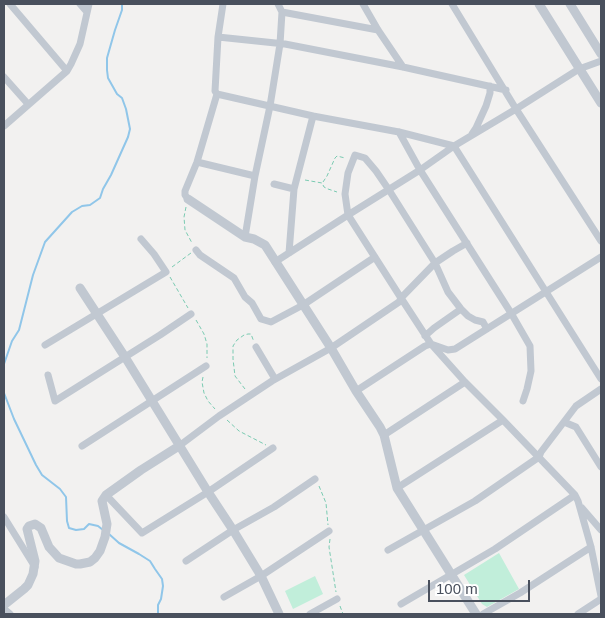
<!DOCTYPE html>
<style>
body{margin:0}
#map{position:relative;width:605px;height:618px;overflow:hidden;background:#f2f1f0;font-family:Helvetica,sans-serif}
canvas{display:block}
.frame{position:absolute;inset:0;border:5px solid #49505d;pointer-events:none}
.scale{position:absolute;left:428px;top:580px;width:102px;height:22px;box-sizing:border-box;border:2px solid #49505d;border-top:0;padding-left:6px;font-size:15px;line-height:18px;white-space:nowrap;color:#49505d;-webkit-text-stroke:4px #fff;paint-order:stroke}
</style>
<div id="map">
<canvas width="605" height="618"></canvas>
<div class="frame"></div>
<div class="scale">100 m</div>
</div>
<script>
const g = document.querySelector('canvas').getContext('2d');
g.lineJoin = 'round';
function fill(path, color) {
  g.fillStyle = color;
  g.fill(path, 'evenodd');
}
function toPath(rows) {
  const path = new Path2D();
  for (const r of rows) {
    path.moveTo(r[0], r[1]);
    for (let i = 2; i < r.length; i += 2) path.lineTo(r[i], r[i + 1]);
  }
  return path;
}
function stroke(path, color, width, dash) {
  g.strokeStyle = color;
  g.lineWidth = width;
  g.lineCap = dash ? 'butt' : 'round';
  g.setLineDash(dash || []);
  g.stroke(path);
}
const green = toPath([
 [499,553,519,589,487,607,482,604,464,575],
 [315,576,323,594,293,609,285,591]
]);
const stream = toPath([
 [4,364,12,341,19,330,33,275,45,242,72,212,82,206,90,205,100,198,103,189,111,175,128,137,130,129,126,109,122,98,117,94,108,78,107,70,107,58,115,30,122,10,122,4],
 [4,393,14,419,36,465,42,475,60,489,66,497,67,521,69,528,76,530,84,529,89,524,98,526,103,530],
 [109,534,119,543,139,554,150,561,155,569,162,579,163,586,161,599,158,605,158,614]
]);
const path = toPath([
 [305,180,322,183,324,187,328,189,337,192],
 [323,182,327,176,335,158,337,156,345,158],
 [186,207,184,217,185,230,192,243],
 [172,267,191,253],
 [170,277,188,308],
 [196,320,204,334,207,344,207,358],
 [203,377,202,382,204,393,208,401,215,409],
 [245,389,235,376,233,359,233,346,237,340,244,335,248,334,251,334,254,342],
 [227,420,239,431,266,445],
 [319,486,326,503,328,525],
 [330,539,329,547,336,592],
 [340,606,343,614]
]);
const minor = toPath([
 [10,4,67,71],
 [80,4,87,12],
 [363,4,378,30,403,67],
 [452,4,516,109,601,241],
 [282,12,378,30],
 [218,37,285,44,403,67,506,90],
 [4,77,28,104],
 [217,94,313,116,399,132,454,146,601,379],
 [4,126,67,71,71,64,80,44,89,4],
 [399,132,420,170,511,313,530,346,531,371,527,389,523,401],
 [472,134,476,128,486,106,490,93,490,86],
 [197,162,255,176],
 [274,184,294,189],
 [188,199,185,195,185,191,197,162,217,94,215,91,218,37,223,4],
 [245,237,255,176,270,106,280,44,282,12,278,4],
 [467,243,453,251,435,263,448,292,461,309,468,316,475,320,483,322,487,329],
 [196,250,200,255,234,278,245,297,252,303,261,319,271,322,303,305,375,257],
 [289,253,294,189,313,116],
 [275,262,348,215,420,170,454,146,516,109,579,69,601,61],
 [425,336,434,328,461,309],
 [45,345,166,272,154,254,141,239],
 [256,347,275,379],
 [48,375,55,401,160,335,191,314],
 [356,391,425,346,431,344,448,350,455,349,601,257],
 [564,422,576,427,601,467],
 [384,435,465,382],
 [82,446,206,366],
 [179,446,219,416,272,381,331,348,399,302,401,298,435,263,389,190,376,171,365,158,355,155,348,173,345,194,348,215,401,298,431,344,465,382,503,420,575,495,578,501,591,547,601,596],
 [397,488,503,420],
 [106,495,142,533,208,492,273,448],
 [582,508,601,530],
 [4,517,35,567],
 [388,550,475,501,539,457,541,452,576,406,601,389],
 [186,561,233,530,274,507,315,479],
 [224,597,261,576,329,531],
 [401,604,495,549,575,495],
 [4,609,10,614],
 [310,614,337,599],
 [483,614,520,593,591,547],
 [578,614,601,599]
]);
const tertiary = toPath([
 [539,4,601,103],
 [570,4,601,54],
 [188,199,245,237,254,239,265,245,331,348,356,391,380,427,384,435,397,488,476,614],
 [80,288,125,357,208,492,233,530,261,576,279,614],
 [4,605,24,589,28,585,33,574,35,561,27,529,29,526,35,524,41,528,49,547,59,558,76,564,80,564,90,562,95,558,100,551,105,537,107,524,102,501,106,495,141,470,179,446]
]);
fill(green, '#c1eeda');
stroke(stream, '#90c6e9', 2);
stroke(path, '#7acab1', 1, [4, 2.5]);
stroke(minor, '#c1c8d1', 7);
stroke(tertiary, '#c1c8d1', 9);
</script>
